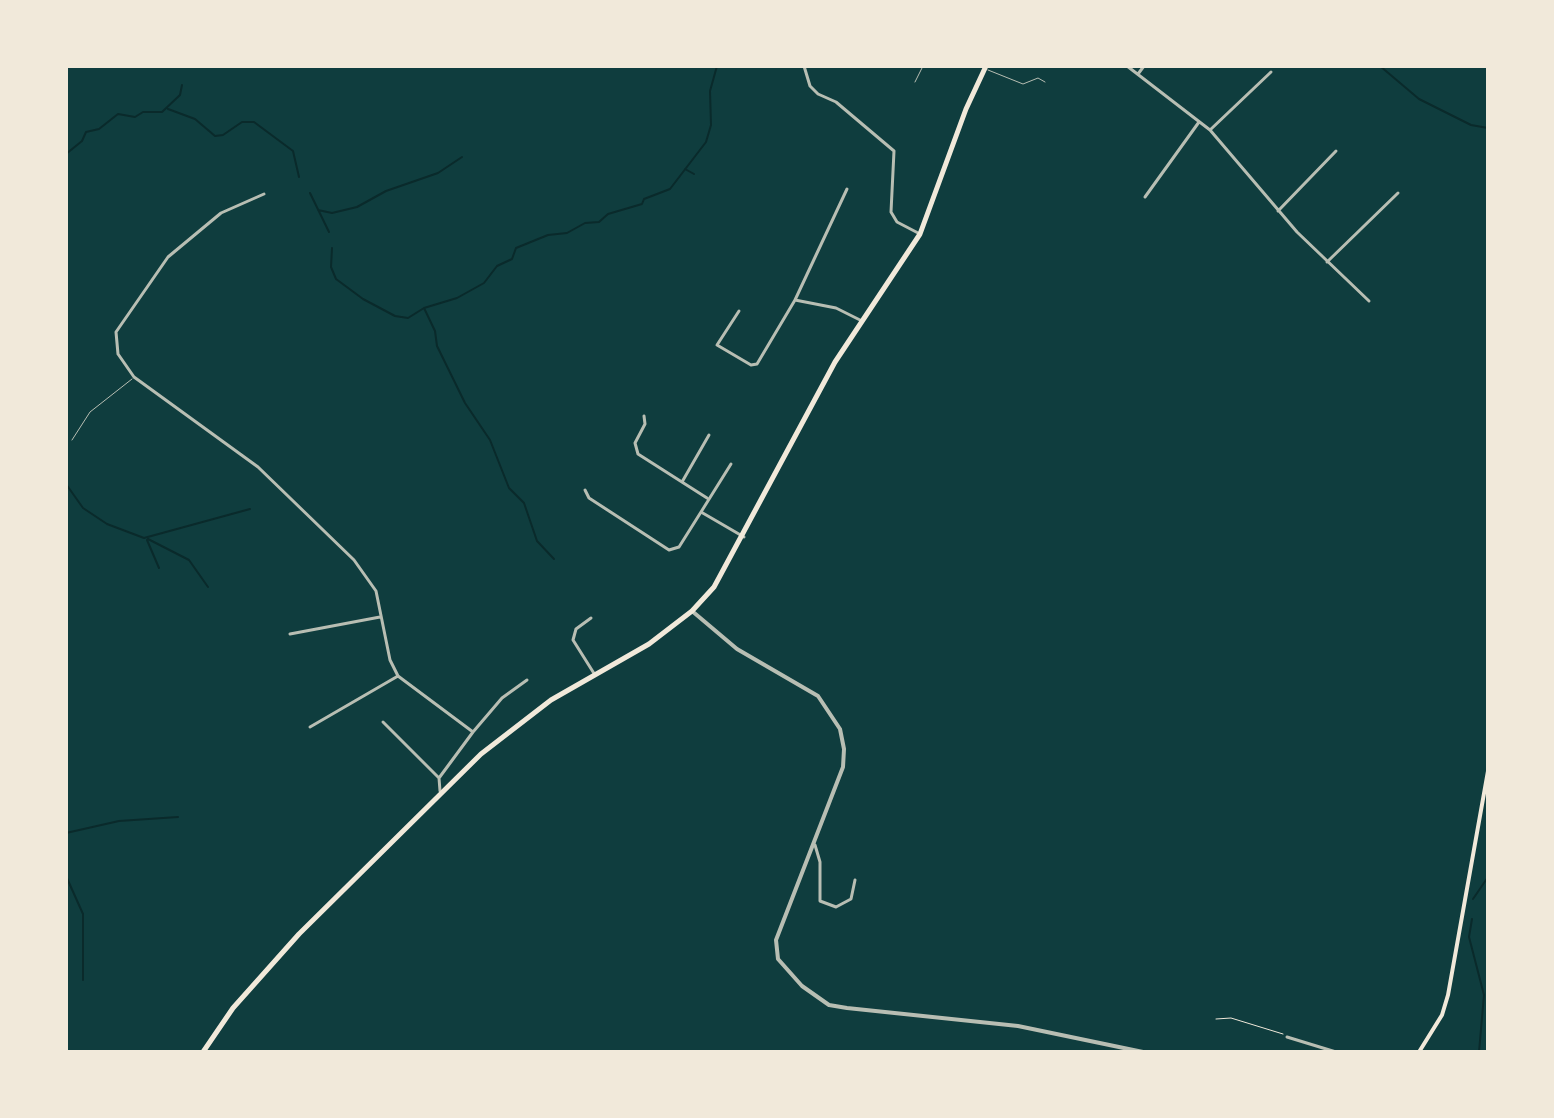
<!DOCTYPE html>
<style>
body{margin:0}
#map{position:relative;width:1554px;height:1118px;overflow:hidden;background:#0f3d3e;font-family:"Alegreya Sans",sans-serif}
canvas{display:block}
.frame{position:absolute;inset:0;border:68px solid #f1e9da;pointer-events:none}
</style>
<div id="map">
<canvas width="1554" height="1118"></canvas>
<div class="frame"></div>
</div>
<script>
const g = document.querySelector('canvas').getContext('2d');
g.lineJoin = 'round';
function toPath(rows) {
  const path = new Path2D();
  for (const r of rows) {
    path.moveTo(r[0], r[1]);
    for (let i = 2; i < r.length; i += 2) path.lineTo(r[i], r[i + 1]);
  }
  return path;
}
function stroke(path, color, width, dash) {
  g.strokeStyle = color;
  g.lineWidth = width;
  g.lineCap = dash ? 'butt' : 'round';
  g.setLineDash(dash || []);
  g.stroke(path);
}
const stream = toPath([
 [1380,66,1419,99,1471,125,1488,128],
 [168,109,195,119,215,136,223,135,242,122,254,122,293,151,299,177],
 [66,154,82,141,86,132,99,129,118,114,135,117,143,112,162,112,180,95,182,85],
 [685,169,694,174],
 [310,193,329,232],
 [318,210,332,213,357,207,386,191,438,173,462,157],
 [332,248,331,267,336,279,363,299,395,316,408,318,424,308,435,331,437,346,465,403,490,440,509,488,524,503,537,541,554,559],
 [424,308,457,298,484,283,497,266,512,259,516,248,548,235,567,233,585,223,599,222,608,214,642,204,644,199,670,189,706,142,711,125,710,91,717,66],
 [66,484,83,508,107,524,144,538,250,509],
 [148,539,189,560,208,587],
 [147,540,159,568],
 [66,833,119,821,178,817],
 [66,876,83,914,83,980],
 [1473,899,1488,877],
 [1472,919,1469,937,1484,995,1479,1052]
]);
const path = toPath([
 [1216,1019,1231,1018,1283,1034]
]);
const service = toPath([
 [988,70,1023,84,1038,78,1045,82],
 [915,82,923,66],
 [72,440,90,412,132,379]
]);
const minor = toPath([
 [804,66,810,86,818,94,836,102,894,151,891,212,897,222,920,234],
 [1127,66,1210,130,1297,232,1369,301],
 [1138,74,1144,66],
 [1210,130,1271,72],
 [264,194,221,213,168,257,116,332,118,354,134,377,258,467,354,560,376,591,390,660,398,676,473,732],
 [1145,197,1199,122],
 [1278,211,1336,151],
 [1327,262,1398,193],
 [795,300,847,189],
 [739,311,717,345,751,365,757,364,795,300,836,308,862,321],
 [644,416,645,424,635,443,638,454,707,498],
 [682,482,709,435],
 [585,490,589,498,669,550,679,547,701,512,744,537],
 [701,512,731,464],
 [591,618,576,629,573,640,595,675],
 [290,634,380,617],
 [383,722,439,778],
 [310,727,398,676],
 [440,791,439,778,473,732,502,698,527,680],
 [815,845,820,862,820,901,836,907,851,899,855,880],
 [1287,1037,1336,1052]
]);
const tertiary = toPath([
 [692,611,737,649,818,696,840,729,844,749,843,767,776,940,778,959,802,986,829,1005,847,1008,1018,1026,1143,1052]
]);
const secondary = toPath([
 [1419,1052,1442,1015,1448,995,1488,771]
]);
const primary = toPath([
 [203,1052,233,1008,299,934,481,754,551,700,649,644,692,611,714,587,835,362,920,234,966,109,986,66]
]);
stroke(stream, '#0a2a2b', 2);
stroke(path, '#f1e9da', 1);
stroke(service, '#b8beb3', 1);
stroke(minor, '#b8beb3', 3);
stroke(tertiary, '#b8beb3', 4);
stroke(secondary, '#f1e9da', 4);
stroke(primary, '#f1e9da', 5);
</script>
